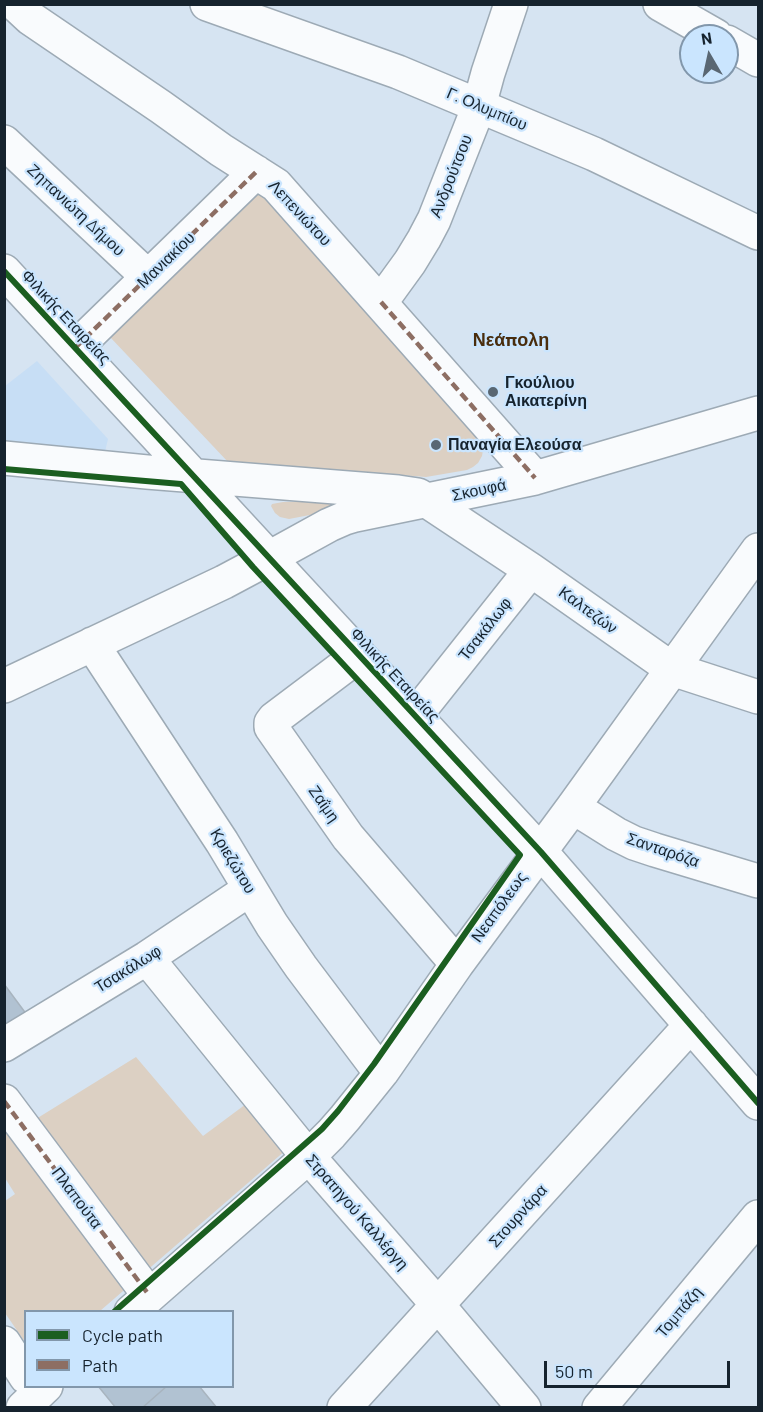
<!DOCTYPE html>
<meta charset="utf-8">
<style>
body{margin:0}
#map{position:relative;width:763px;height:1412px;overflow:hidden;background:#d6e4f2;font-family:Barlow,sans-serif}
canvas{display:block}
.frame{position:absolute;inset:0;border:6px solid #16232e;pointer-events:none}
.legend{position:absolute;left:24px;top:1310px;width:210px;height:78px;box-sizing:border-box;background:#cae5fe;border:2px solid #8297ab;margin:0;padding:8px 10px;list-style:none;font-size:18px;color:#16232e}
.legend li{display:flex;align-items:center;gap:12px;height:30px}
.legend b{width:30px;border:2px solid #8297ab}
.north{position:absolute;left:679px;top:24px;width:60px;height:60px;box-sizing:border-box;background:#cae5fe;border:2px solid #8297ab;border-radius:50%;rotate:351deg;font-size:16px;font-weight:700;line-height:24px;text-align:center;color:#16232e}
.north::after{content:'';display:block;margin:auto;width:21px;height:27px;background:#596773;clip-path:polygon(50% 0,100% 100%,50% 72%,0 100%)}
.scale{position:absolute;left:544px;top:1361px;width:186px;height:27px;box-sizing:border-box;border:3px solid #16232e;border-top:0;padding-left:8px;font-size:18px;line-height:21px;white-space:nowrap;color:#16232e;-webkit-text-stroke:4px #cae5fe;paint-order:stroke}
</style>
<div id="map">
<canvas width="763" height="1412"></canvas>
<div class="frame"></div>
<ul class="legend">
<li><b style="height:8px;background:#1b5e20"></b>Cycle path</li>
<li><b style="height:8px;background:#8d6e63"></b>Path</li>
</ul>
<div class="north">N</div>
<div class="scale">50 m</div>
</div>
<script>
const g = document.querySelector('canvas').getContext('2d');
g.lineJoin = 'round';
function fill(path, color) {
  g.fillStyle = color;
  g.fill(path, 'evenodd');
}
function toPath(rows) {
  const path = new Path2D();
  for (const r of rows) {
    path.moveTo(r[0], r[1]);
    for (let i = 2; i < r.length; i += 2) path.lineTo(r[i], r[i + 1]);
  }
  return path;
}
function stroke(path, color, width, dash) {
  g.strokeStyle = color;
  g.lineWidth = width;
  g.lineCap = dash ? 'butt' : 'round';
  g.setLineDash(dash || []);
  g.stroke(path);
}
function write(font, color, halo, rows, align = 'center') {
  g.font = font + ' Barlow,sans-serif';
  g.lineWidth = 4.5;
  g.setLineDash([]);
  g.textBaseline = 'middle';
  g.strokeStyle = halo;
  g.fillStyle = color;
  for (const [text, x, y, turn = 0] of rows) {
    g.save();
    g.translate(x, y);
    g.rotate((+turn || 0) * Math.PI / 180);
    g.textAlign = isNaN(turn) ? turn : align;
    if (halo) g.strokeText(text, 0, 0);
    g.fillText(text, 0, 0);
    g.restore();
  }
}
const built = toPath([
 [37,361,108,439,105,452,5,445,5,386]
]);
const green = toPath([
 [261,188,484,444,482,456,478,463,473,467,467,470,426,477,228,462,110,337],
 [318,501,342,503,341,509,289,519,280,517,275,513,271,506,272,504,283,502],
 [136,1057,203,1136,246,1104,286,1150,100,1311,26,1312,25,1342,5,1313,5,1201,15,1194,5,1178,4,1120,15,1132]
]);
const building = toPath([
 [4,984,27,1015,4,1030,4,984],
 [98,1386,167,1386,142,1408,116,1408,98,1386],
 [167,1386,199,1386,217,1408,142,1408,167,1386]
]);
const minor = toPath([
 [15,4,30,18,161,107,221,150,276,185,535,478],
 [207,4,398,72,594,154,758,233],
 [660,4,716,36],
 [727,42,758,60],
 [4,142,148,277],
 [4,271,541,852,758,1103],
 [381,302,410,262,424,239,434,220,479,106,488,73,511,4],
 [75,348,256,172],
 [4,458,147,472,398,492,418,495,531,570,672,669,758,697],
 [92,644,222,842,272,925,301,967,374,1064,382,1072],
 [359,655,274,719,271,723,271,727,348,837,457,964],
 [4,686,224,582,269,558,329,525,345,518,355,515,535,478,758,413],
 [415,716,531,570],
 [573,807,616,834,634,843,655,850,758,881],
 [147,958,301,1148,437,1304,524,1408],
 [4,1045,147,958,250,889],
 [4,1101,149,1295],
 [131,1312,308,1157,331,1134,345,1118,382,1072,457,964,573,807,758,550],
 [4,1343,26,1377],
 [23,1408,46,1386],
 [344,1408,691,1025],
 [599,1408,758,1217]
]);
const quiet = toPath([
 [381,302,535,478],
 [75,348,256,172],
 [4,1101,149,1295]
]);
const cycleway = toPath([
 [4,271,541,852,758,1103],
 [4,469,181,484,253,567,520,855,374,1064,338,1111,322,1129,114,1312]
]);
const markers = [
 [493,392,6,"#596773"],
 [436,445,6,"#596773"]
];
const streetNames = [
 ["Γ. Ολυμπίου",487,109,23],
 ["Ανδρούτσου",451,176,-68],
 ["Ζηπανιώτη Δήμου",76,210,43],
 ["Λεπενιώτου",300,213,47],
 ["Μανιακίου",166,260,-44],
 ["Φιλικής Εταιρείας",66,317,47],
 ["Σκουφά",479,490,-12],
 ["Καλτεζών",588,610,36],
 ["Τσακάλωφ",485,629,-52],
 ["Φιλικής Εταιρείας",395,675,47],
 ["Ζαΐμη",324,804,55],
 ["Σανταρόζα",663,850,19],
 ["Κριεζώτου",233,861,59],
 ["Νεαπόλεως",499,907,-54],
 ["Τσακάλωφ",128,969,-32],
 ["Πλαπούτα",77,1198,53],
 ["Στρατηγού Καλλέργη",357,1212,49],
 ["Στουρνάρα",518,1216,-48],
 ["Τομπάζη",679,1312,-50]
];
const poiNames = [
 ["Γκούλιου",505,383],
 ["Αικατερίνη",505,401],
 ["Παναγία Ελεούσα",448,445]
];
const neighbourhoodNames = [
 ["Νεάπολη",511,340]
];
fill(built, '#c7def5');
fill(green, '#dcd0c3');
fill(building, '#b1c2d2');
stroke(building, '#a8b4bf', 1.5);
stroke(minor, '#9daab5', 36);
stroke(minor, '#f9fbfd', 33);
stroke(quiet, '#8d6e63', 4.5, [9, 4.5]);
stroke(cycleway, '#1b5e20', 6);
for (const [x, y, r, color] of markers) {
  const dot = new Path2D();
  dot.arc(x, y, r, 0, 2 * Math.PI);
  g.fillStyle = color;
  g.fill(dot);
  stroke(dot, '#cae5fe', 2);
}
write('16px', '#16232e', '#cae5fe', streetNames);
write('bold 16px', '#16232e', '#cae5fe', poiNames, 'left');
write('bold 18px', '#492d0e', '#cae5fe', neighbourhoodNames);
</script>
